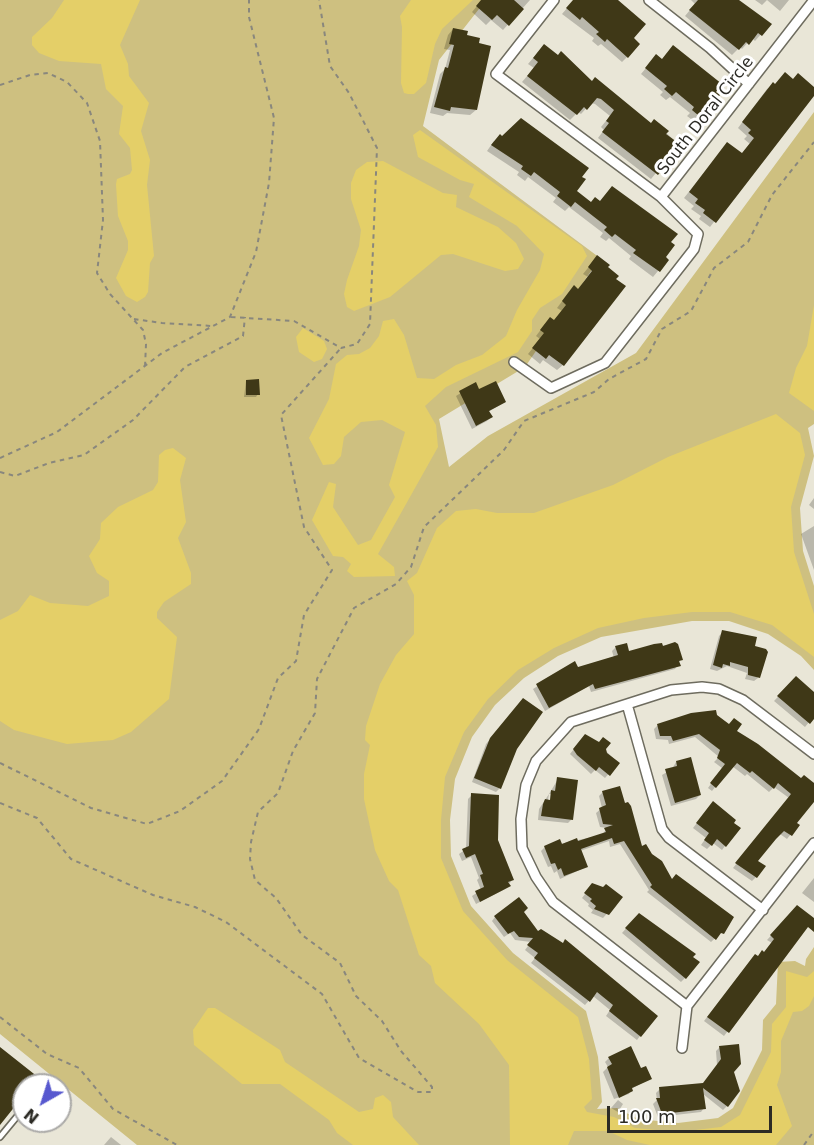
<!DOCTYPE html>
<style>
body{margin:0}
#map{position:relative;width:814px;height:1145px;overflow:hidden;background:#e9e6d7;font-family:"DejaVu Sans",sans-serif}
canvas{display:block}
.north{position:absolute;left:12px;top:1073px;width:60px;height:60px;box-sizing:border-box;background:#fff;border:2px solid #abaaa8;border-radius:50%;rotate:219deg;font-size:16px;font-weight:700;line-height:24px;text-align:center;color:#2c2b25}
.north::after{content:'';display:block;margin:auto;width:21px;height:27px;background:#5758cf;clip-path:polygon(50% 0,100% 100%,50% 72%,0 100%)}
.scale{position:absolute;left:607px;top:1106px;width:165px;height:27px;box-sizing:border-box;border:3px solid #2c2b25;border-top:0;padding-left:8px;font-size:18px;line-height:21px;white-space:nowrap;color:#2c2b25;-webkit-text-stroke:4px #fff;paint-order:stroke}
</style>
<div id="map">
<canvas width="814" height="1145"></canvas>
<div class="north">N</div>
<div class="scale">100 m</div>
</div>
<script>
const g = document.querySelector('canvas').getContext('2d');
g.lineJoin = 'round';
function fill(path, color) {
  g.fillStyle = color;
  g.fill(path, 'evenodd');
}
function toPath(rows) {
  const path = new Path2D();
  for (const r of rows) {
    path.moveTo(r[0], r[1]);
    for (let i = 2; i < r.length; i += 2) path.lineTo(r[i], r[i + 1]);
  }
  return path;
}
function stroke(path, color, width, dash) {
  g.strokeStyle = color;
  g.lineWidth = width;
  g.lineCap = dash ? 'butt' : 'round';
  g.setLineDash(dash || []);
  g.stroke(path);
}
function write(font, color, halo, rows, align = 'center') {
  g.font = font + ' "DejaVu Sans",sans-serif';
  g.lineWidth = 6;
  g.setLineDash([]);
  g.textBaseline = 'middle';
  g.strokeStyle = halo;
  g.fillStyle = color;
  for (const [text, x, y, turn = 0] of rows) {
    g.save();
    g.translate(x, y);
    g.rotate((+turn || 0) * Math.PI / 180);
    g.textAlign = isNaN(turn) ? turn : align;
    if (halo) g.strokeText(text, 0, 0);
    g.fillText(text, 0, 0);
    g.restore();
  }
}
const green = toPath([
 [0,0,486,0,439,60,423,126,600,258,525,367,439,419,449,467,488,436,636,353,814,112,814,424,808,428,814,456,800,508,803,551,814,586,814,670,801,656,768,634,729,621,692,621,601,637,558,656,524,678,495,705,472,737,455,779,450,820,451,856,471,906,513,953,586,1011,598,1057,602,1102,597,1109,617,1108,638,1119,678,1123,718,1118,733,1108,762,1050,763,1020,776,1004,778,962,795,961,805,966,806,959,814,947,814,1145,137,1145,0,1034]
]);
const water = toPath([
 [64,0,140,0,120,45,128,64,129,76,149,103,141,131,150,160,147,185,154,256,150,263,148,292,145,297,137,302,126,296,116,278,128,250,128,241,118,216,116,184,117,179,130,174,132,170,130,148,119,134,123,106,106,89,101,64,59,61,39,53,32,45,32,37,52,18],
 [411,0,473,0,442,29,435,44,426,83,414,94,408,94,404,93,401,83,402,27,400,16],
 [420,130,582,246,587,256,562,294,540,308,532,320,532,331,518,352,446,387,425,406,436,425,438,447,378,554,394,567,395,576,354,577,347,571,351,564,343,557,333,556,312,520,329,482,336,484,333,507,358,545,371,540,395,497,389,485,405,432,382,420,361,422,344,437,341,456,334,464,323,465,309,438,329,399,336,364,347,355,359,354,370,348,379,336,383,321,394,319,404,335,417,378,434,379,456,365,482,355,506,336,517,310,540,270,544,254,517,226,469,197,474,184,460,180,418,157,413,135],
 [383,161,443,193,457,195,456,207,498,227,516,243,524,259,518,269,505,271,453,254,441,255,390,297,354,311,347,307,344,294,347,280,359,246,361,230,351,199,351,183,356,170,367,162],
 [814,305,814,411,789,393,796,368,807,346],
 [303,328,324,341,327,349,322,359,314,362,299,352,296,337],
 [776,414,800,433,805,455,791,507,794,552,814,614,814,657,772,625,730,612,692,612,644,618,598,628,554,648,518,670,488,699,464,732,445,777,441,820,441,858,463,911,507,960,578,1017,589,1059,592,1099,584,1107,587,1112,614,1117,635,1128,678,1132,721,1127,740,1115,771,1052,772,1024,786,1007,786,971,807,977,814,971,814,996,809,1006,802,1011,793,1012,781,1041,781,1072,777,1085,792,1126,776,1145,650,1145,627,1140,608,1131,574,1131,568,1145,510,1145,509,1065,479,1024,435,983,431,966,419,955,398,890,389,881,375,850,364,799,364,774,370,745,365,740,366,726,380,684,396,655,414,634,414,595,407,581,417,573,437,528,456,511,476,509,497,513,534,513,613,485,668,457],
 [173,448,186,458,180,480,186,522,178,538,191,573,191,584,164,602,157,612,157,618,177,637,169,699,131,732,113,740,67,744,14,730,0,721,0,620,18,611,30,595,50,603,88,606,109,596,109,581,97,573,89,556,100,539,101,523,118,507,153,490,158,482,159,455,165,450],
 [208,1008,215,1008,280,1050,285,1062,359,1112,373,1109,375,1098,383,1095,391,1102,393,1117,419,1145,353,1145,337,1133,329,1120,280,1084,242,1084,194,1045,193,1030]
]);
const shadow = toPath([
 [482,0,530,0,503,30,491,20,486,25,472,12],
 [574,0,615,0,632,38,627,57,622,62,601,44,598,46,592,41,594,38,562,14],
 [691,0,738,0,769,25,755,41,752,38,742,49,740,47,732,55,685,16,695,4],
 [755,0,789,0,780,11,767,0,762,5],
 [453,29,476,110,470,115,447,113,443,116,430,113,440,74,445,69,450,50,444,49,448,35],
 [539,51,592,82,650,125,654,121,679,145,651,179,598,138,604,130,601,127,610,116,595,104,591,103,581,114,578,112,570,120,522,82,534,68,528,64],
 [661,60,714,92,704,120,699,125,687,116,690,113,670,97,666,100,660,95,663,92,641,74,651,62],
 [793,81,814,89,814,94,710,227,699,219,701,216,691,209,694,206,684,198,722,150,741,155,750,144,744,139,747,136,738,128,767,89,773,84,775,85],
 [494,141,580,177,575,191,590,204,669,242,664,257,667,260,653,277,629,259,631,256,609,238,606,241,600,237,603,233,569,207,565,211,553,202,556,198,528,177,525,181,517,175,519,172,487,151],
 [592,263,608,265,563,365,557,370,543,360,540,364,528,354,540,339,536,336,545,324,554,321,562,311,557,308,569,292,578,290,588,277,583,274],
 [246,381,258,394,256,397,244,397],
 [475,384,479,391,505,402,488,412,491,417,487,421,472,429,456,396],
 [814,498,814,509,809,505],
 [814,526,814,570,801,534],
 [723,632,758,678,754,681,745,679,747,673,727,666,717,671,710,669,719,636],
 [677,645,681,659,675,669,591,692,589,686,545,711,533,689,575,663,578,669,614,658,612,651,616,647,628,653,654,646],
 [796,678,814,694,814,716,805,727,774,701],
 [520,703,516,748,500,788,496,792,472,782,486,744],
 [715,716,801,780,804,777,814,783,814,799,795,823,798,825,787,839,780,834,756,861,756,877,752,881,733,868,789,798,774,787,769,792,747,774,745,776,732,766,712,791,708,788,722,768,714,762,719,757,695,737,669,744,668,740,656,739,654,729,657,726],
 [581,740,604,749,618,763,605,778,595,770,591,774,570,754],
 [676,762,700,795,696,799,671,806,662,775,672,769],
 [558,779,572,819,568,823,538,820,539,809,549,794,547,807,550,807,552,794,549,794],
 [603,792,642,848,672,880,730,924,711,942,647,892,649,890,620,844,610,847,609,841,580,851,586,867,560,879,557,871,554,873,551,866,548,867,541,851,545,847,602,835,607,828,600,827,596,813,602,808,599,796],
 [472,795,497,840,513,879,505,889,476,904,472,896,481,890,477,880,479,878,471,857,462,861,459,854,466,849,468,799],
 [710,806,725,846,722,850,713,843,707,849,701,845,706,838,693,828],
 [814,878,814,902,802,893],
 [589,889,621,898,603,918,591,913,593,910,588,906,589,904,582,898],
 [797,907,812,919,724,1036,704,1021,751,960,764,953,772,943,767,940],
 [522,912,538,933,563,944,640,1036,637,1040,606,1016,610,1010,593,996,585,1005,531,963,535,958,525,950,531,942,515,940,510,933,504,937,492,921,495,917],
 [638,915,685,978,681,982,622,933],
 [720,1047,727,1106,723,1110,703,1094,704,1108,701,1112,658,1117,653,1104,657,1100,656,1093,660,1089,703,1084,717,1065,716,1051],
 [609,1058,641,1070,650,1079,631,1089,629,1094,614,1099,603,1072,608,1067,605,1062],
 [618,1100,623,1104,618,1112,611,1108],
 [111,1137,121,1145,104,1145]
]);
const building = toPath([
 [481,0,514,0,524,9,509,26,497,15,492,20,476,6],
 [573,0,618,0,646,24,634,38,640,44,628,58,607,39,605,42,596,34,599,32,582,17,580,20,566,8],
 [698,0,739,0,772,24,762,36,758,33,749,45,746,42,739,50,689,10],
 [453,28,468,31,467,35,480,38,479,43,491,46,477,110,451,107,450,111,434,107,445,67,448,68,454,45,449,44],
 [544,44,558,55,561,51,592,81,595,77,651,123,654,119,669,131,666,134,681,145,658,175,602,132,609,123,606,121,614,110,601,99,597,98,587,110,584,107,577,115,527,76,538,62,533,58],
 [673,45,722,84,716,92,720,95,711,106,714,109,705,121,692,110,694,107,676,92,672,96,664,89,667,86,645,68,656,54,662,59],
 [785,72,793,79,798,73,814,87,814,96,716,223,703,213,705,210,695,203,698,199,689,192,727,142,742,153,754,138,748,133,751,130,742,122,773,82,775,84],
 [521,118,589,168,582,177,586,179,577,191,591,202,595,197,600,201,612,186,678,234,671,242,675,245,666,257,669,260,660,272,633,253,636,250,615,234,612,237,604,230,607,227,575,202,571,207,557,196,560,192,534,172,531,176,521,169,523,166,491,145,500,134,502,136],
 [597,255,610,265,608,267,619,276,616,279,626,286,564,366,549,355,546,359,532,348,544,333,540,330,550,317,554,320,566,305,562,301,574,285,578,289,592,271,588,267],
 [259,379,260,395,246,395,246,380],
 [496,381,506,402,489,411,493,417,476,426,459,391,476,382,479,389],
 [722,630,757,637,755,646,766,649,768,652,760,678,748,675,748,667,730,662,730,666,723,664,722,668,713,665],
 [675,642,678,644,683,660,679,661,681,666,595,689,593,684,549,708,536,684,575,661,578,667,618,655,615,646,627,643,629,651,654,644,662,643,663,646],
 [796,676,814,692,814,719,810,724,777,696],
 [523,698,543,712,517,749,501,789,474,778,490,738],
 [716,710,717,715,729,724,734,718,742,724,737,731,758,744,801,778,804,775,814,783,814,802,797,823,800,825,792,836,784,831,776,839,758,861,766,866,757,878,735,863,791,794,778,783,774,789,752,771,750,773,737,763,716,788,710,783,725,764,717,758,720,750,699,734,673,741,671,736,660,736,657,724,691,713],
 [585,734,599,742,603,737,611,743,606,749,607,753,620,763,610,776,599,767,596,771,577,755,573,749],
 [691,757,701,795,675,803,665,769,677,766,676,761],
 [557,777,578,780,573,820,541,816,543,804,545,799,550,800,551,790,555,791],
 [620,786,625,803,628,802,631,806,642,846,646,844,652,854,662,861,672,879,676,874,734,917,724,934,721,933,716,940,650,887,652,885,624,841,614,844,612,838,581,849,588,867,564,876,561,868,558,870,555,863,551,864,544,846,560,839,562,844,577,838,578,841,606,832,604,828,613,825,603,824,599,808,606,805,602,791],
 [471,793,499,795,498,840,514,880,508,882,511,886,480,902,475,891,484,887,480,875,483,874,475,854,466,858,462,849,469,846],
 [713,801,736,820,734,823,741,828,726,847,717,839,712,846,704,840,709,833,696,823],
 [592,883,603,887,606,884,623,897,609,915,594,909,596,906,590,901,592,899,584,893],
 [519,897,528,908,524,912,538,931,541,929,563,943,565,939,658,1016,641,1037,609,1011,613,1005,597,992,590,1002,534,958,538,953,527,945,533,938,519,937,514,931,508,934,494,916],
 [797,905,814,918,814,932,808,927,729,1033,707,1017,755,954,758,956,762,950,764,952,774,939,770,935],
 [639,913,696,954,693,957,700,962,686,979,625,928],
 [739,1044,741,1064,734,1072,740,1091,728,1107,703,1088,706,1109,662,1114,656,1098,660,1098,659,1087,703,1083,721,1059,719,1046],
 [631,1046,641,1068,646,1066,652,1079,632,1088,633,1091,619,1098,607,1067,612,1064,608,1057],
 [0,1047,48,1085,24,1085,24,1095,0,1125]
]);
const path = toPath([
 [0,85,30,75,48,73,67,82,87,103,100,141,103,220,97,273,110,294,143,330,146,344,145,367],
 [231,317,294,321,341,348,357,344,370,324,377,148,349,93,330,66,319,0],
 [134,319,162,323,212,326],
 [0,458,57,432,162,353,230,317,256,252,269,183,274,118,249,17,249,0],
 [0,472,15,476,49,463,84,455,133,420,185,367,243,336,245,317],
 [0,763,91,808,147,824,180,811,222,781,259,729,278,678,296,661,304,615,332,570,304,527,281,415,341,348],
 [0,803,37,818,71,859,153,895,195,907,226,922,322,994,359,1058,418,1092,432,1092,432,1087,401,1051,382,1021,356,996,340,963,302,935,276,898,255,880,250,859,251,842,258,812,278,793,293,751,315,713,317,679,354,608,396,584,411,567,424,527,504,450,524,421,594,392,609,379,646,359,662,329,691,311,714,268,748,242,772,195,814,142],
 [0,1017,47,1054,79,1068,113,1109,177,1145],
 [804,1145,814,1131]
]);
const lane = toPath([
 [0,1137,24,1108]
]);
const street = toPath([
 [649,0,710,48,749,84],
 [661,197,814,0],
 [514,362,551,388,605,363,694,249,698,234,661,197,496,74,554,0],
 [627,704,662,829,669,838,763,910],
 [687,1006,553,902,536,877,522,848,521,819,526,785,536,761,571,722,671,690,702,687,719,689,743,700,814,754],
 [682,1048,687,1006,814,843]
]);
const streetNames = [
 ["South Doral Circle",706,116,-52]
];
fill(green, '#cec080');
fill(water, '#e4cf68');
fill(shadow, '#0003');
fill(building, '#3f3817');
stroke(lane, '#6e6c5f', 8);
stroke(street, '#6e6c5f', 12);
stroke(path, '#89877d', 2, [4.5, 4.5]);
stroke(lane, '#fff', 4.5);
stroke(street, '#fff', 9);
write('16px', '#2c2b25', '#fff', streetNames);
</script>
